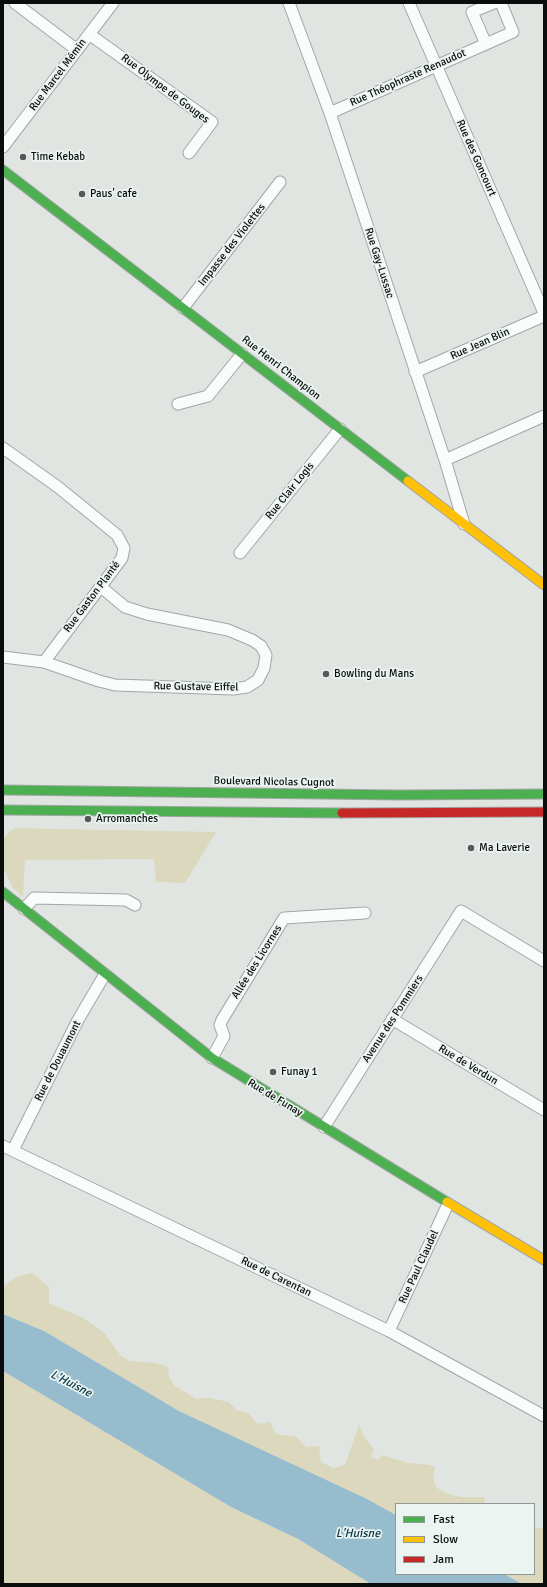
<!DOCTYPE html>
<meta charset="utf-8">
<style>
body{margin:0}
#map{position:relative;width:547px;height:1587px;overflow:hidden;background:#e0e5e2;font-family:Signika,sans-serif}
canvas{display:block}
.frame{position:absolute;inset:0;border:4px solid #0a0d0c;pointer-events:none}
.legend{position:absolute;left:395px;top:1503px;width:140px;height:72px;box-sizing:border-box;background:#ebf4f0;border:1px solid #919895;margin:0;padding:5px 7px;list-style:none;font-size:12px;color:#0a0d0c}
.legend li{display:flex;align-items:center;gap:8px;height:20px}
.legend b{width:20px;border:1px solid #919895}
</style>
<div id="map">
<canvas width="547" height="1587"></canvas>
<div class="frame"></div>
<ul class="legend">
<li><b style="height:5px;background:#4caf50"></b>Fast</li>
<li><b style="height:5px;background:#ffc107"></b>Slow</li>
<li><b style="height:5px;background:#c62828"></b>Jam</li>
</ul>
</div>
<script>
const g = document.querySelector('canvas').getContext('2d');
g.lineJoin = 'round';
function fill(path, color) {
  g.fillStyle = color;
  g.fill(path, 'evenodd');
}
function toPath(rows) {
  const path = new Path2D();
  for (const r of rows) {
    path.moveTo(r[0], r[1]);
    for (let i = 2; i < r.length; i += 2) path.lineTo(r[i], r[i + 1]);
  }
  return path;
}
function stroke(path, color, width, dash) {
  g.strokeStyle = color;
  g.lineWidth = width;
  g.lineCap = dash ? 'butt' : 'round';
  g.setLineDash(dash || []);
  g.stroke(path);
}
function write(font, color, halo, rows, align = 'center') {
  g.font = font + ' Signika,sans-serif';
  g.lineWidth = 3.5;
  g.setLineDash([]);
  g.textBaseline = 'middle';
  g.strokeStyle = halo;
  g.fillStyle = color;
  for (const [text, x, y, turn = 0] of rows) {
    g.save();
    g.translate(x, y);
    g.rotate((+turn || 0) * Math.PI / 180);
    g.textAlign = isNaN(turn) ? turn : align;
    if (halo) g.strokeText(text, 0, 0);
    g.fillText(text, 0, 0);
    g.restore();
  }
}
const green = toPath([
 [16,828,106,830,216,832,185,883,156,882,154,859,25,860,23,897,13,888,3,869,3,839,11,830],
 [33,1273,49,1287,49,1303,81,1317,95,1326,105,1334,121,1356,130,1361,156,1363,168,1367,169,1377,174,1385,196,1399,209,1398,229,1402,236,1410,248,1413,257,1424,270,1422,276,1434,297,1437,306,1447,319,1446,321,1462,333,1468,345,1465,359,1425,364,1436,374,1450,371,1457,379,1460,382,1455,408,1463,430,1465,435,1468,433,1479,437,1488,448,1494,461,1497,484,1497,485,1504,396,1504,396,1515,367,1499,179,1411,44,1331,3,1314,3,1287,18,1276],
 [3,1371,231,1507,298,1539,371,1584,6,1584,3,1583],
 [534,1527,544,1529,544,1584,522,1584,504,1574,534,1574]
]);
const water = toPath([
 [3,1314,44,1331,179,1411,367,1499,396,1515,396,1574,504,1574,522,1584,371,1584,298,1539,231,1507,3,1371]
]);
const street = toPath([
 [15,3,77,50],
 [289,3,330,113,445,460,464,524],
 [409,3,544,313],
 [89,34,212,122,189,153],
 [486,44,472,12,494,3],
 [330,113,513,32,501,3],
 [3,147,113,3],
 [183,308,280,182],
 [415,372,544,316],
 [178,404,208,396,242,354],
 [3,448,58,487,117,535,124,548,122,558,44,662,3,657],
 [445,460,544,416],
 [240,553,340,429],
 [44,662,99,681,115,685,234,689,247,687,258,680,264,668,266,655,261,646,252,640,228,630,147,614,125,607,101,587],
 [24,909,34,898,126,900,135,905],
 [392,1019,544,1110],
 [212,1058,224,1036,220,1025,222,1020,284,918,365,913],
 [324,1127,461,911,544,961],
 [3,1146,389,1331,544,1416],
 [13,1150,78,1020,105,974],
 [389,1331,448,1204]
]);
const fast = toPath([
 [3,170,408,481],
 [3,790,399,795,544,794],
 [3,810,342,813],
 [3,892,212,1058,447,1202]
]);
const slow = toPath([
 [408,481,544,585],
 [447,1202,544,1260]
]);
const jam = toPath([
 [342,813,544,812]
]);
const markers = [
 [23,157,4,"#555957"],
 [82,194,4,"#555957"],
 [326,674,4,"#555957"],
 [88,819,4,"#555957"],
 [471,848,4,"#555957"],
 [273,1072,4,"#555957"]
];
const streetNames = [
 ["Rue Marcel Mémin",58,75,-53],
 ["Rue Théophraste Renaudot",408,78,-24],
 ["Rue Olympe de Gouges",165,89,37],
 ["Rue des Goncourt",476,158,66],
 ["Impasse des Violettes",232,245,-52],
 ["Rue Gay-Lussac",379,263,72],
 ["Rue Jean Blin",480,344,-24],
 ["Rue Henri Champion",281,368,38],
 ["Rue Clair Logis",290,491,-51],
 ["Rue Gaston Planté",92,597,-53],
 ["Rue Gustave Eiffel",196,687,1],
 ["Boulevard Nicolas Cugnot",274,782,1],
 ["Allée des Licornes",257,962,-58],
 ["Avenue des Pommiers",393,1019,-57],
 ["Rue de Douaumont",58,1061,-63],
 ["Rue de Verdun",468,1065,31],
 ["Rue de Funay",275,1098,31],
 ["Rue Paul Claudel",419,1267,-65],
 ["Rue de Carentan",276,1277,26]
];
const poiNames = [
 ["Time Kebab",31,157],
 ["Paus' cafe",90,194],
 ["Bowling du Mans",334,674],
 ["Arromanches",96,819],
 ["Ma Laverie",479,848],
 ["Funay 1",281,1072]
];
const waterNames = [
 ["L'Huisne",71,1384,27],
 ["L'Huisne",358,1534]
];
fill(green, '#dbd8bd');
fill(water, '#96bcce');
stroke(street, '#a3a6a4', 13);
stroke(fast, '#a3a6a4', 11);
stroke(slow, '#a3a6a4', 11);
stroke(jam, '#a3a6a4', 11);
stroke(street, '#fafbfb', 11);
stroke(fast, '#4caf50', 9);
stroke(slow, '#ffc107', 9);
stroke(jam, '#c62828', 9);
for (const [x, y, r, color] of markers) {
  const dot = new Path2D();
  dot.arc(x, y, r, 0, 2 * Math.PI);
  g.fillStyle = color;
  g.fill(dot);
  stroke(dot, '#ebf4f0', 1.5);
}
write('11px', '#0a0d0c', '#ebf4f0', streetNames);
write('11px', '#0a0d0c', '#ebf4f0', poiNames, 'left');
write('italic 12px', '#063649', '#ebf4f0', waterNames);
</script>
